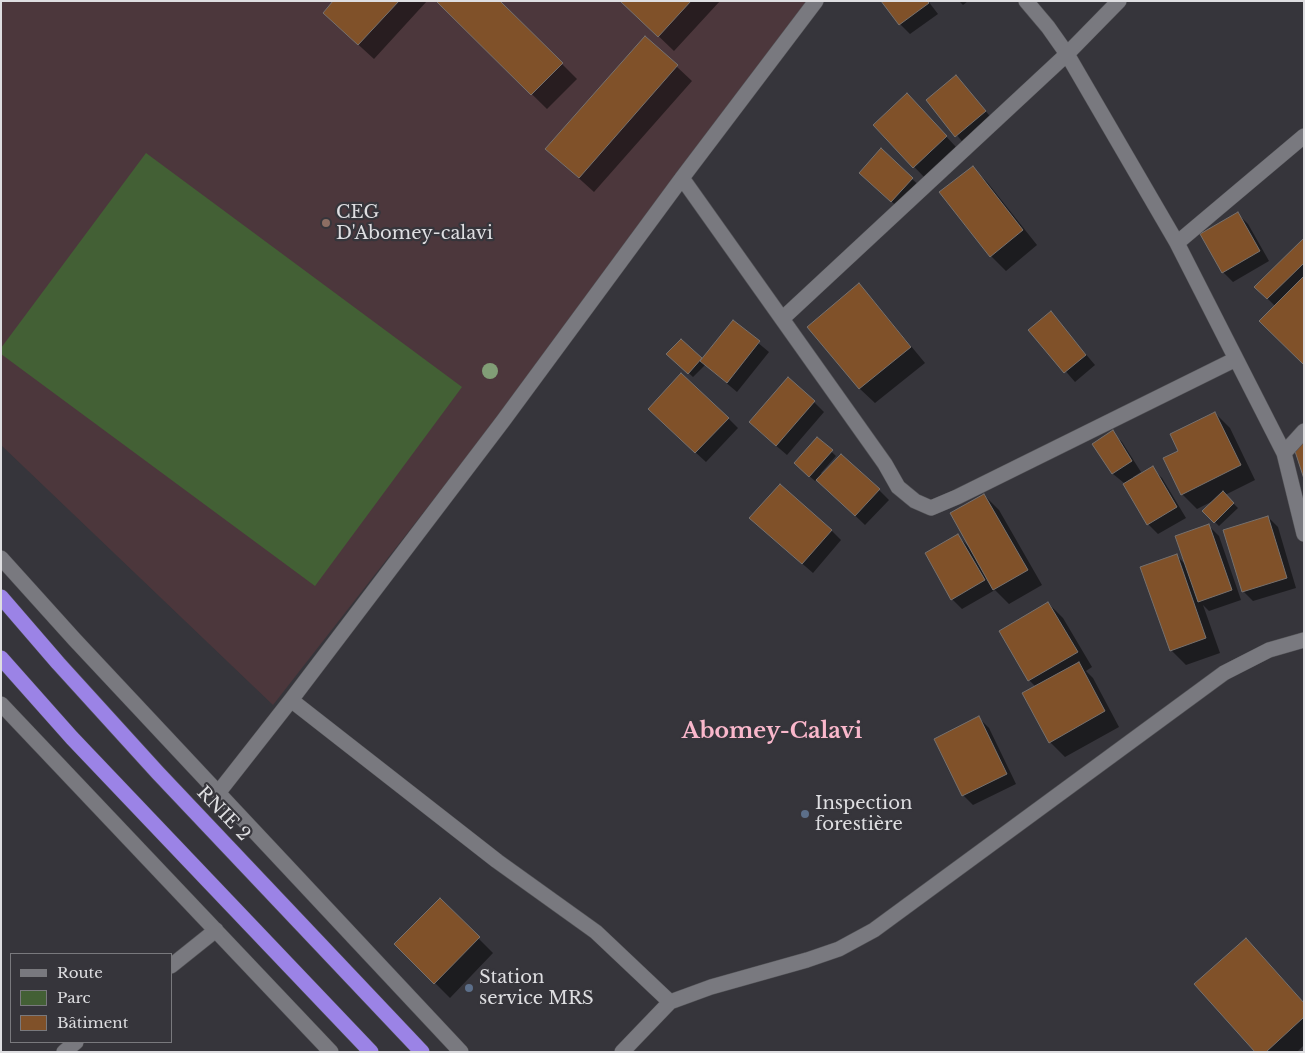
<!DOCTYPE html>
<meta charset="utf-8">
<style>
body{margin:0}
#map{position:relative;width:1305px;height:1053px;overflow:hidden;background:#36353b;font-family:"Libre Baskerville",serif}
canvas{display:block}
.frame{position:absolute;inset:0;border:2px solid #dedee1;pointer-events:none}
.legend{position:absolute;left:10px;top:953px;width:162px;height:90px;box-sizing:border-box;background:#36353b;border:1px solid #79797d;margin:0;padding:6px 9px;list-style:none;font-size:15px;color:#dedee1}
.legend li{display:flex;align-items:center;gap:10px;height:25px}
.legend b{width:25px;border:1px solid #79797d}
</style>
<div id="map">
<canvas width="1305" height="1053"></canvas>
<div class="frame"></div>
<ul class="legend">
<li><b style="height:6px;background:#79797f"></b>Route</li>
<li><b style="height:14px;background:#436035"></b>Parc</li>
<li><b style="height:14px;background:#805129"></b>Bâtiment</li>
</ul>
</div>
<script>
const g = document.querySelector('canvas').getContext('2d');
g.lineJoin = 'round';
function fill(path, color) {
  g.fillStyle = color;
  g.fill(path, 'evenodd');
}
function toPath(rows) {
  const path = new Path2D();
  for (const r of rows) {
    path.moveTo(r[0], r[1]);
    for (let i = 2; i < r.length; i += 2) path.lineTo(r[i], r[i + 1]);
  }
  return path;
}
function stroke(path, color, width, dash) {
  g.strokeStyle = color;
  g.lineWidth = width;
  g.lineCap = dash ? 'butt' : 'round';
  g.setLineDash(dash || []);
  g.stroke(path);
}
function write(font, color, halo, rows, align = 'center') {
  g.font = font + ' "Libre Baskerville",serif';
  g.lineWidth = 4.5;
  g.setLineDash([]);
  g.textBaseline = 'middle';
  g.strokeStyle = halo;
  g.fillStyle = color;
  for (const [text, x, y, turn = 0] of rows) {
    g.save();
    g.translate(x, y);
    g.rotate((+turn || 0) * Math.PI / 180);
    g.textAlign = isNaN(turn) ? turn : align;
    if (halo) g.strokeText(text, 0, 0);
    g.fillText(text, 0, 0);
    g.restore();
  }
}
const education = toPath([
 [1,1,823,1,273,705,1,445]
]);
const green = toPath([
 [146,153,462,387,315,586,1,354,1,348]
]);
const shadow = toPath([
 [335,1,427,1,374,59,339,27],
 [437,1,499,1,577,79,547,109],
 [622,1,720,1,674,51],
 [883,1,928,1,938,14,910,34,900,24],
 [959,1,968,1,963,5],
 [645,37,692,81,594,192,562,163],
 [956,77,995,122,966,146,928,101],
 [916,104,956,147,924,177,874,125],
 [973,168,987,182,1037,245,1006,271,991,256],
 [912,179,922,188,902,211,870,182],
 [1238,214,1248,224,1269,261,1233,282,1223,272],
 [1304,240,1304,363,1275,306,1256,287],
 [859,285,873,300,925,363,875,403,860,389,809,327],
 [1051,313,1095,365,1075,382,1030,330],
 [733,322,769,352,737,392,705,365,693,377,668,354,681,340,703,360],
 [814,402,824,412,787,455,760,432],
 [1215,413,1230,428,1255,480,1225,495,1238,508,1219,526,1204,511,1213,501,1197,509,1182,494],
 [728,418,738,428,706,462,659,419],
 [1112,432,1122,442,1141,472,1133,477,1134,479,1152,468,1162,478,1186,518,1158,534,1148,524,1124,483,1113,474,1094,444],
 [817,438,836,456,821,473,823,475,879,490,889,500,865,525,817,479,815,481,800,468],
 [984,495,999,510,1042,585,1009,604,995,590,962,609,952,599,958,536,969,547],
 [1268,517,1278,527,1296,588,1253,601,1243,591],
 [1209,526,1219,536,1241,600,1209,611,1203,605,1220,653,1186,665,1171,650,1176,555,1187,566],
 [761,528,831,530,841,540,813,573],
 [1048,603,1063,618,1092,667,1086,671,1093,678,1119,727,1065,757,1050,742,1036,687,1029,680,1000,632],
 [979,718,989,728,1016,784,973,805,963,795],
 [440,900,493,953,450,998,396,944],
 [1260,954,1304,1003,1304,1045,1297,1052,1257,1052]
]);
const building = toPath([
 [333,1,399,1,358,45,323,13,333,1],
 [436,1,500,1,563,63,531,95,436,1],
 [620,1,691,1,658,37,620,1],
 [881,1,927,1,929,3,899,25,881,1],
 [645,36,678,65,579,178,545,149,645,36],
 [956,75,986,111,955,137,926,100,956,75],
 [907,93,947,136,913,168,873,125,907,93],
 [881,148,913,178,891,202,859,173,881,148],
 [973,166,1023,230,990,257,939,192,973,166],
 [1238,212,1260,251,1222,273,1200,234,1238,212],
 [1304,238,1304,263,1267,299,1254,287,1304,238],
 [1304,276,1304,365,1259,321,1304,276],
 [859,283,911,347,859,389,807,327,859,283],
 [1051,311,1086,355,1064,373,1028,330,1051,311],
 [733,320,760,341,727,383,700,361,733,320],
 [681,339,702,358,688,374,666,354,681,339],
 [681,373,729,418,695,453,648,409,681,373],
 [788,377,815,401,776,446,749,422,788,377],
 [1215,412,1241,465,1181,495,1163,458,1178,451,1170,434,1215,412],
 [1113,430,1132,461,1112,474,1092,444,1113,430],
 [817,437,833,450,809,477,794,463,817,437],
 [1304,441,1304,479,1293,445,1304,441],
 [841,454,880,489,855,516,816,480,841,454],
 [1153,466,1177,507,1147,525,1123,484,1153,466],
 [780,484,832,530,802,564,749,518,780,484],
 [1223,491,1234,503,1214,523,1202,511,1223,491],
 [984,494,1028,570,993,590,950,513,984,494],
 [1268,516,1287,578,1242,592,1223,530,1268,516],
 [1209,524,1232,590,1198,602,1175,536,1209,524],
 [958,534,985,580,951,600,925,553,958,534],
 [1177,554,1206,638,1170,651,1140,567,1177,554],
 [1048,602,1078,652,1028,681,999,631,1048,602],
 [1079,662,1105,711,1049,743,1022,693,1079,662],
 [979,716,1007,774,962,796,934,739,979,716],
 [440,898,480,937,434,984,394,944,440,898],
 [1246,938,1304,1003,1304,1017,1266,1052,1255,1052,1194,984,1246,938]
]);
const minor = toPath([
 [1026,1,1048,27,1067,54,1177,243,1284,453,1304,534],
 [682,178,885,464,898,487,915,501,931,508,957,497,1236,359],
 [1177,243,1304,136],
 [782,319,1067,54,1119,1],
 [1284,453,1304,431],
 [1,558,75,640,461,1052],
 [291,700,497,861,596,932,670,1002],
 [1,704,331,1052],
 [218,793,291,700,503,421,682,178,816,1],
 [171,966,216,930],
 [64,1052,76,1042],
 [622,1052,670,1002,711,987,807,960,839,949,874,930,1224,673,1269,650,1304,640]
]);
const highway = toPath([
 [1,597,58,663,158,773,422,1052],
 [1,658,72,738,371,1052]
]);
const trees = [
 [490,371]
];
const markers = [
 [326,223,5,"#8d6e63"],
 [805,814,5,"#5c6f8a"],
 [469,988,5,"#5c6f8a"]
];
const poiNames = [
 ["CEG",336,213],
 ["D'Abomey-calavi",336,234],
 ["Inspection",815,804],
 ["forestière",815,825],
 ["Station",479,978],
 ["service MRS",479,999]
];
const streetNames = [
 ["RNIE 2",223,814,46]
];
const districtNames = [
 ["Abomey-Calavi",772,732]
];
fill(education, '#4c373c');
fill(green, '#436035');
fill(shadow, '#0007');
fill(building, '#805129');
stroke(building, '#77716e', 1);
stroke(minor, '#535357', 16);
stroke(highway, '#535357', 16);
stroke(minor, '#79797f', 15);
stroke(highway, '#9b83e6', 15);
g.fillStyle = '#819d76';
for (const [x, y] of trees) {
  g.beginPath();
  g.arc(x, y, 8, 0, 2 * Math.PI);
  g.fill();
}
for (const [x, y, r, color] of markers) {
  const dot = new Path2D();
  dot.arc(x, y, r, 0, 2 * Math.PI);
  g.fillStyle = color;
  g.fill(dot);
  stroke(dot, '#36353b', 2);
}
write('18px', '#dedee1', '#36353b', poiNames, 'left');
write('18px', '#dedee1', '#36353b', streetNames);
write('bold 22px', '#f9b7cb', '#36353b', districtNames);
</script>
